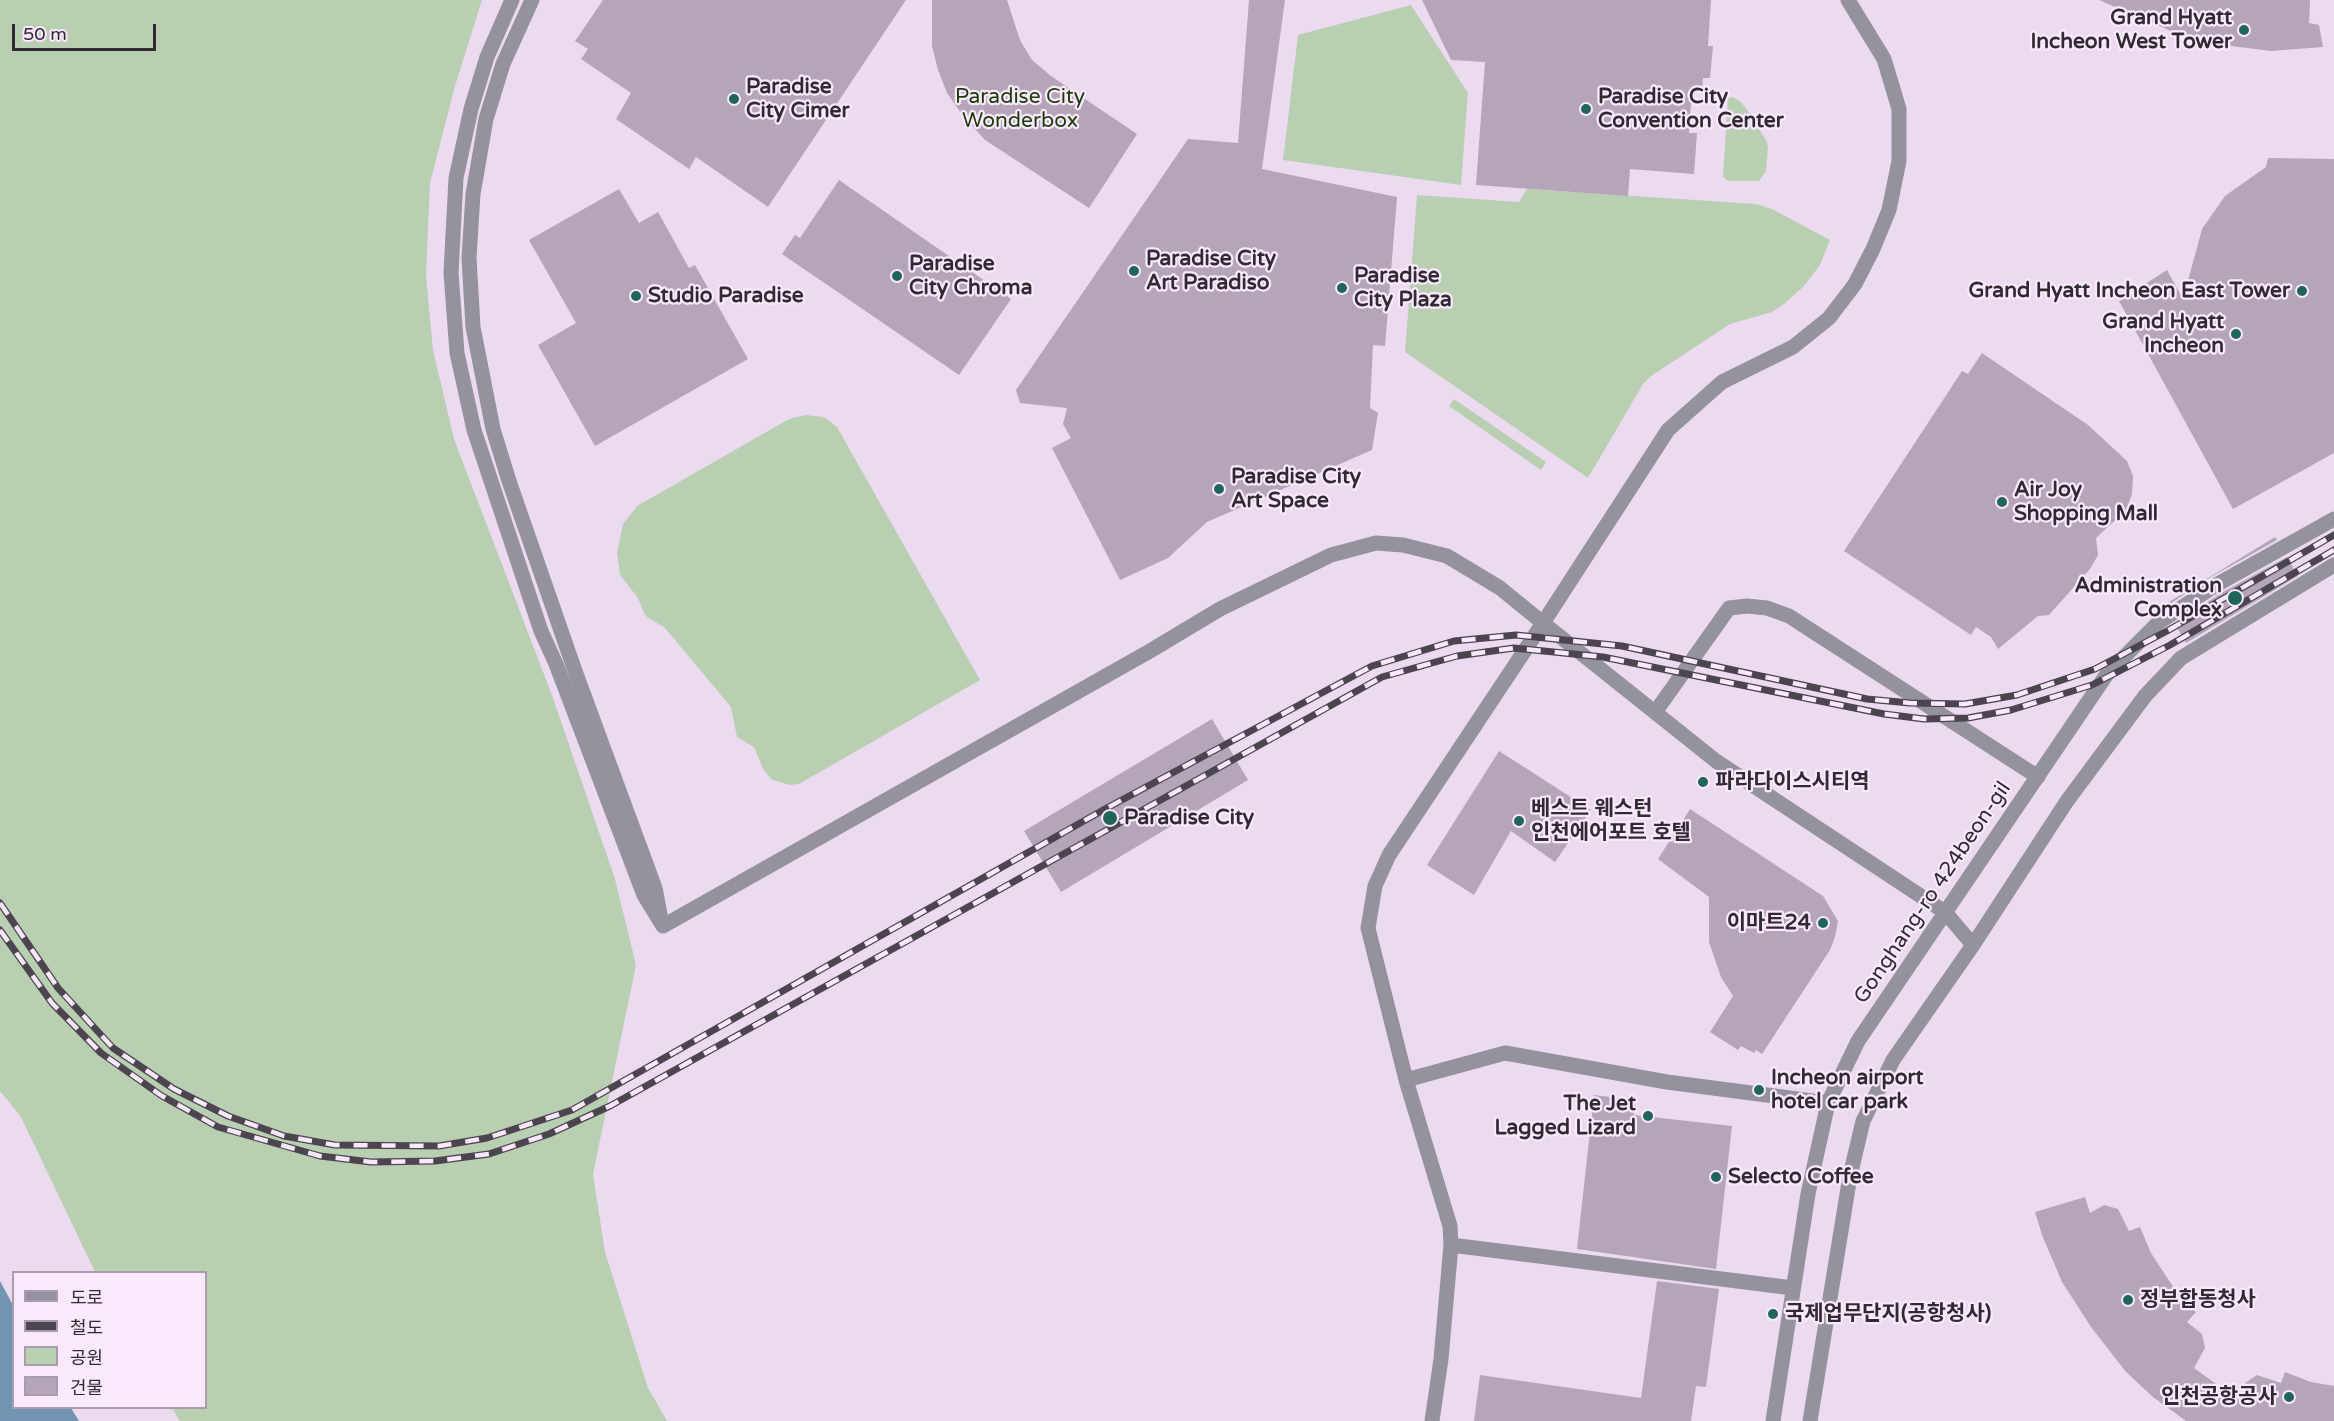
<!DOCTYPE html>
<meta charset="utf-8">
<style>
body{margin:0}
#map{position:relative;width:2334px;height:1421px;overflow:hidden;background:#ecdbf0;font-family:"Varela Round","Noto Sans KR",sans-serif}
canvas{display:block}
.legend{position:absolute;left:12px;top:1271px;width:195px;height:138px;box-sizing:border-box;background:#fae8fe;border:2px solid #a99cac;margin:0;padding:8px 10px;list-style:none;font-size:18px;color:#302a32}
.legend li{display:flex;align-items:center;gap:12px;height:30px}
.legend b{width:30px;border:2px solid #a99cac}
.scale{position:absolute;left:12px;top:24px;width:144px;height:27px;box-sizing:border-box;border:3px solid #302a32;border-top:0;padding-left:8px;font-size:18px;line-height:21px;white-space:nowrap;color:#302a32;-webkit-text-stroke:4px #fae8fe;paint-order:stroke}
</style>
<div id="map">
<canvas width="2334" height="1421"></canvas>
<ul class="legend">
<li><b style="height:8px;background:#94929c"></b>도로</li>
<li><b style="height:8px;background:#4c444e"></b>철도</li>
<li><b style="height:16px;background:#b9cfb1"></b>공원</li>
<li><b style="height:16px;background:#b5a5b9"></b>건물</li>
</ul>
<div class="scale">50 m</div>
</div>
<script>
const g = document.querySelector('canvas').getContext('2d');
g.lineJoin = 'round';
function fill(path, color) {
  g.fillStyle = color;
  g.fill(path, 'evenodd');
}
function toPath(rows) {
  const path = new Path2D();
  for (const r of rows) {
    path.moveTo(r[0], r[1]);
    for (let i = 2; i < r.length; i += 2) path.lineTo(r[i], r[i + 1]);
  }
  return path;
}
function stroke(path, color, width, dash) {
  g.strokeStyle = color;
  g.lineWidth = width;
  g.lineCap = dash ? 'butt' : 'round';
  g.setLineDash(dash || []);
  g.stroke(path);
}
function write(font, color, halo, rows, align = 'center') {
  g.font = font + ' "Varela Round","Noto Sans KR",sans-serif';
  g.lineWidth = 4.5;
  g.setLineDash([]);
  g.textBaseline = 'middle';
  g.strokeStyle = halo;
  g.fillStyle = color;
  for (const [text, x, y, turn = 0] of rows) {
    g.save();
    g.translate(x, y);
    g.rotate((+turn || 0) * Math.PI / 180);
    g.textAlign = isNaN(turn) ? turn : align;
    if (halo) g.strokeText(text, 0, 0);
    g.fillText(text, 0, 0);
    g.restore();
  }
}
const green = toPath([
 [0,0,482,0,455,86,430,183,426,275,433,350,454,439,553,698,615,879,636,965,593,1174,605,1252,648,1388,667,1421,180,1421,172,1408,206,1408,206,1272,95,1272,21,1117,0,1091],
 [1411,5,1468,93,1461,185,1283,160,1298,35],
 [1732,97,1740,101,1748,111,1766,140,1768,147,1766,171,1759,181,1728,181,1723,177,1728,98],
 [1527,189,1756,204,1772,209,1830,240,1820,265,1804,286,1784,304,1772,312,1730,324,1651,376,1643,384,1588,478,1405,352,1417,195,1519,202],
 [1454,399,1546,462,1541,470,1449,406],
 [805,415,824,417,837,427,980,680,799,784,790,785,772,780,763,769,754,747,737,737,731,707,664,627,648,618,644,613,638,598,620,575,617,553,623,524,637,506,789,419]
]);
const water = toPath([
 [0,1281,13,1305,14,1408,71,1408,79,1421,0,1421]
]);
const building = toPath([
 [603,0,906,0,768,207,696,157,689,169,616,119,631,93,581,59,588,49,575,41],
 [932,0,1007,0,1020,40,1032,60,1051,76,1137,134,1089,208,985,140,963,116,947,93,938,70,932,46],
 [1249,0,1285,0,1262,169,1397,197,1385,346,1373,345,1370,408,1378,413,1372,450,1207,522,1168,558,1120,580,1052,448,1071,438,1063,424,1067,408,1020,403,1016,390,1188,139,1238,143],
 [1422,0,1711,0,1708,46,1713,46,1710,78,1703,78,1702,90,1692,89,1689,133,1697,133,1694,174,1630,169,1628,196,1476,185,1485,62,1451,60],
 [2099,0,2310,0,2309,23,2319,25,2323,47,2271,51,2215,44,2178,34],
 [2268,158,2334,159,2334,453,2233,509,2119,301,2143,290,2142,286,2167,270,2183,299,2202,229,2225,196,2266,167],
 [839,180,1011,299,959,375,782,254,795,235,800,238],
 [619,189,639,223,658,212,689,268,695,265,748,359,595,446,538,345,576,323,529,240],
 [1982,353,2088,425,2127,461,2133,476,2132,494,2126,510,2096,538,2098,555,2090,569,2049,615,2038,616,1998,649,1991,637,1976,627,1971,635,1844,551,1962,371,1968,374],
 [2275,537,2277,540,2211,577,2165,607,2164,605],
 [2287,557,2298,576,2186,643,2175,624,2221,593],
 [1212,719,1248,780,1061,892,1024,831],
 [1499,751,1591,810,1555,862,1511,831,1474,895,1427,865],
 [1690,809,1823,896,1838,921,1835,937,1830,950,1762,1054,1756,1050,1754,1053,1741,1046,1738,1050,1710,1032,1733,996,1721,977,1709,942,1709,897,1658,859],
 [1594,1095,1636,1100,1634,1115,1732,1126,1716,1269,1577,1249],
 [2085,1197,2090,1213,2104,1205,2118,1209,2129,1231,2140,1227,2151,1253,2166,1276,2178,1294,2196,1312,2187,1322,2202,1334,2205,1348,2194,1368,2240,1401,2245,1383,2257,1375,2281,1383,2285,1372,2311,1382,2334,1386,2334,1421,2186,1421,2153,1397,2126,1372,2091,1327,2062,1282,2042,1235,2035,1212],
 [1657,1281,1719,1289,1706,1387,1696,1386,1691,1421,1474,1421,1480,1375,1641,1398]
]);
const minor = toPath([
 [512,0,487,57,471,109,456,178,451,273,457,353,474,430,541,631,556,664,644,895,663,926],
 [532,0,503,64,486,119,473,194,469,258,473,327,493,429,509,481,575,671,655,888,660,914],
 [1656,711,1729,608,1747,606,1767,608,1789,616,2038,777],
 [663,926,1150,651,1220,609,1331,555,1376,543,1403,545,1447,556,1500,588,1543,623,1668,430,1722,382,1793,347,1829,318,1855,284,1873,249,1889,210,1899,161,1899,109,1884,59,1848,0],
 [1406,1080,1505,1053,1667,1082,1828,1103],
 [1451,1245,1793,1288],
 [1432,1421,1441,1359,1451,1245,1450,1226,1406,1080,1368,928,1375,886,1389,855,1543,623,1716,761,1945,912,1973,945],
 [1773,1421,1808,1194,1828,1103,1858,1041,2107,674,2158,623,2216,585,2334,519],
 [1810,1421,1850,1176,1863,1121,1893,1060,1973,945,2067,801,2145,696,2181,658,2334,565]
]);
const rail = toPath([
 [0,903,58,988,113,1048,174,1089,228,1116,284,1136,335,1145,439,1146,487,1138,572,1110,1105,809,1372,666,1454,641,1516,635,1622,646,1867,699,1910,703,1965,704,2017,695,2095,669,2167,631,2334,535],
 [0,930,52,1003,101,1053,162,1096,218,1127,320,1156,371,1162,435,1161,489,1154,549,1134,610,1106,1382,677,1457,656,1514,648,1603,657,1884,714,1924,719,1968,718,2011,710,2092,685,2170,645,2334,550]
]);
const markers = [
 [2244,30,6,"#206557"],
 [734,99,6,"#206557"],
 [1586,109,6,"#206557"],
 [1134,271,6,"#206557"],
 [897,276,6,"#206557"],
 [1342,288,6,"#206557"],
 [2302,291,6,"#206557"],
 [636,296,6,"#206557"],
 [2236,334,6,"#206557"],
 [1219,489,6,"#206557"],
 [2002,502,6,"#206557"],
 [2235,598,8,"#206557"],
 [1703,782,6,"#206557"],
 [1110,818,8,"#206557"],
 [1519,821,6,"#206557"],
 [1823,923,6,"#206557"],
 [1759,1090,6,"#206557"],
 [1648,1116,6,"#206557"],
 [1716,1177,6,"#206557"],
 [2128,1300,6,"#206557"],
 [1773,1314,6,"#206557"],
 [2289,1397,6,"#206557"]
];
const poiNames = [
 ["Grand Hyatt",2232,18,"right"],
 ["Incheon West Tower",2232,42,"right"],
 ["Paradise",746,87],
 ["City Cimer",746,111],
 ["Paradise City",1598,97],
 ["Convention Center",1598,121],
 ["Paradise City",1146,259],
 ["Art Paradiso",1146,283],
 ["Paradise",909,264],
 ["City Chroma",909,288],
 ["Paradise",1354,276],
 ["City Plaza",1354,300],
 ["Grand Hyatt Incheon East Tower",2290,291,"right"],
 ["Studio Paradise",648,296],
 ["Grand Hyatt",2224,322,"right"],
 ["Incheon",2224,346,"right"],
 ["Paradise City",1231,477],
 ["Art Space",1231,501],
 ["Air Joy",2014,490],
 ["Shopping Mall",2014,514],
 ["Administration",2222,586,"right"],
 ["Complex",2222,610,"right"],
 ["파라다이스시티역",1715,782],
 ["베스트 웨스턴",1531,809],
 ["인천에어포트 호텔",1531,833],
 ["Paradise City",1124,818],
 ["이마트24",1811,923,"right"],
 ["Incheon airport",1771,1078],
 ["hotel car park",1771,1102],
 ["The Jet",1636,1104,"right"],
 ["Lagged Lizard",1636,1128,"right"],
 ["Selecto Coffee",1728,1177],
 ["정부합동청사",2140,1300],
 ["국제업무단지(공항청사)",1785,1314],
 ["인천공항공사",2277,1397,"right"]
];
const parkNames = [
 ["Paradise City",1020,97],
 ["Wonderbox",1020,121]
];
const streetNames = [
 ["Gonghang-ro 424beon-gil",1933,893,-56]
];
fill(green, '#b9cfb1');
fill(water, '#7395b4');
fill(building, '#b5a5b9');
stroke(minor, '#94929c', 15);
stroke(rail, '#4c444e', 7);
stroke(rail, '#fae8fe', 4.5, [14]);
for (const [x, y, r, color] of markers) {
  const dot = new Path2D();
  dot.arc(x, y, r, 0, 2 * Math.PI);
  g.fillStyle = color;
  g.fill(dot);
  stroke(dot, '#fae8fe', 2);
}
write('bold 21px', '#302a32', '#fae8fe', poiNames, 'left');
write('21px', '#193c05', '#fae8fe', parkNames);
write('21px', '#302a32', '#fae8fe', streetNames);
</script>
